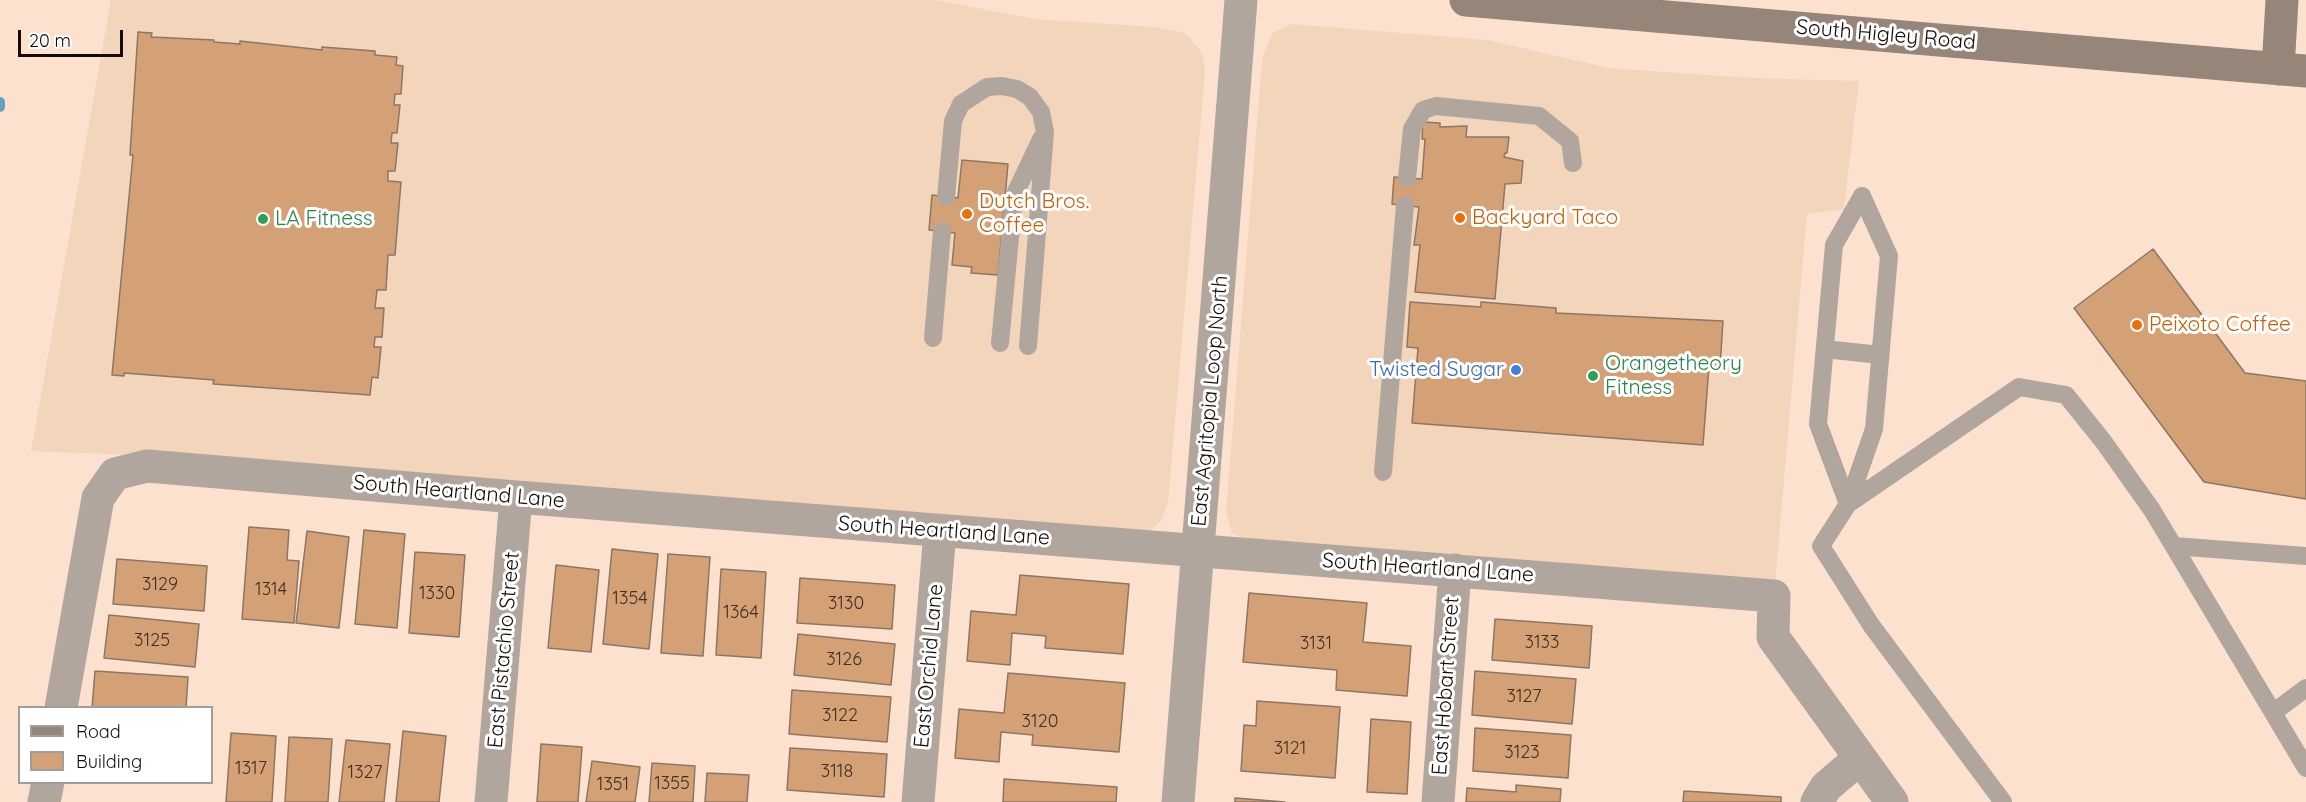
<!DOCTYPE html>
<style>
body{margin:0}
#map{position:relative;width:2306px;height:802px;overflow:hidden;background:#fce2ce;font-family:Quicksand,sans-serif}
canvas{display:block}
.legend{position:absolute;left:18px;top:706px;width:195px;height:78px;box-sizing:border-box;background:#fff;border:2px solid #a19d9b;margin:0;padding:8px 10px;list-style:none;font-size:18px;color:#130b05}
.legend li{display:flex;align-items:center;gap:12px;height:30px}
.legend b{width:30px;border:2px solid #a19d9b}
.scale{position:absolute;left:18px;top:30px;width:105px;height:27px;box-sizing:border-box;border:3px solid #130b05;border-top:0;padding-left:8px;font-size:18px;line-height:21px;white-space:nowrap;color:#130b05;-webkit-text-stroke:4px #fff;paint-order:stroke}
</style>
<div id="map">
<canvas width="2306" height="802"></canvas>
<ul class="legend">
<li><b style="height:8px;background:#958679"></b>Road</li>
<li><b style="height:16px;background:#d4a177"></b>Building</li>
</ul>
<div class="scale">20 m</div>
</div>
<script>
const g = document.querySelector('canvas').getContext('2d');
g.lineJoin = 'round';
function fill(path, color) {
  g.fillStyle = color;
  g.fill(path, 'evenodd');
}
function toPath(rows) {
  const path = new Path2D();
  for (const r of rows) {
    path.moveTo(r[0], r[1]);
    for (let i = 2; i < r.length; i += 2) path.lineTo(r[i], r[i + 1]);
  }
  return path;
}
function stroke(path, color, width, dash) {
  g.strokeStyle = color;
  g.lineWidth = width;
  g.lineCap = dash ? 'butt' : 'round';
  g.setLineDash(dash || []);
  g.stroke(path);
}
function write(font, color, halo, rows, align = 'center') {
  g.font = font + ' Quicksand,sans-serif';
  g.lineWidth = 6;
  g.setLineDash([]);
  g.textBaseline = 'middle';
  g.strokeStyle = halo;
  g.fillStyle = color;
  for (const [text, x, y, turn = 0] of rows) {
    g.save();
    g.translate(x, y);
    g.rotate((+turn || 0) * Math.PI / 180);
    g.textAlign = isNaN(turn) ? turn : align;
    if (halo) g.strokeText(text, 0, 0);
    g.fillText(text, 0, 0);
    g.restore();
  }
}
const built = toPath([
 [111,0,935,0,1035,19,1154,27,1182,32,1190,38,1202,53,1205,71,1168,503,1161,521,1149,531,133,455,31,451],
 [1292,24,1488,40,1609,68,1752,78,1859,81,1844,209,1807,214,1775,584,1244,539,1232,533,1226,512,1262,60,1272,33]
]);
const stream = toPath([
 [0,107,0,102]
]);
const building = toPath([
 [138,32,152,33,151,37,214,40,214,42,240,44,240,41,322,50,322,47,375,51,375,55,397,57,396,65,403,66,401,94,395,94,394,105,400,105,397,133,392,133,391,143,398,143,395,171,388,171,388,181,401,182,395,255,388,255,386,290,377,290,375,308,384,308,382,337,375,337,374,347,381,347,378,378,372,377,370,395,213,384,214,380,124,373,124,376,112,375,133,155,130,155,138,32],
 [1423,122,1440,123,1440,127,1467,126,1466,137,1509,137,1507,153,1505,153,1504,157,1523,161,1521,183,1505,184,1495,299,1415,292,1420,245,1414,245,1419,207,1392,204,1394,177,1422,179,1425,139,1422,139,1423,122],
 [962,160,1008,164,998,275,971,273,972,267,952,265,955,233,929,230,932,195,958,198,962,160],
 [2153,249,2245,373,2306,381,2306,499,2204,482,2074,308,2153,249],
 [1410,302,1481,307,1481,302,1556,308,1556,313,1723,321,1720,367,1709,366,1703,445,1412,423,1418,348,1407,347,1410,302],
 [249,527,289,530,287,560,299,561,294,623,242,619,249,527],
 [364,530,405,534,397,628,355,624,364,530],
 [307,531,349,537,339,628,296,623,307,531],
 [612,549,658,554,649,649,603,644,612,549],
 [415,552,465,555,459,637,409,633,415,552],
 [668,554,710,557,703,656,661,653,668,554],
 [117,559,207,566,204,611,113,604,117,559],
 [556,565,599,570,591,652,548,648,556,565],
 [721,569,766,572,761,658,716,655,721,569],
 [1020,575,1129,584,1123,654,1045,648,1046,636,1012,633,1010,665,967,661,971,611,1016,615,1020,575],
 [800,578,895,585,892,629,797,623,800,578],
 [1249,593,1367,603,1363,642,1411,646,1407,696,1336,690,1337,670,1243,662,1249,593],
 [109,615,199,624,195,667,104,658,109,615],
 [1495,619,1592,626,1589,668,1492,660,1495,619],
 [798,634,895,644,891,685,794,675,798,634],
 [95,671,188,677,186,708,92,708,95,671],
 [1475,671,1576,679,1572,724,1472,715,1475,671],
 [1008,673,1125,683,1119,752,1032,745,1033,735,1001,732,999,762,955,758,959,709,1004,713,1008,673],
 [792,690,891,697,887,742,789,734,792,690],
 [1257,701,1340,707,1335,778,1241,771,1244,725,1256,726,1257,701],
 [1371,719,1411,722,1407,794,1367,792,1371,719],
 [1475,728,1571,735,1568,778,1473,771,1475,728],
 [403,731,446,736,439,802,396,802,403,731],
 [231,733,276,736,272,802,226,802,231,733],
 [289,737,332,739,328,802,285,802,289,737],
 [346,740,390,744,384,802,339,802,346,740],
 [541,744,582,747,578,802,537,802,541,744],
 [790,748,887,754,884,797,787,790,790,748],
 [592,761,640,767,635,802,586,802,592,761],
 [652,763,695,766,693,802,649,802,652,763],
 [707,773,749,775,747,802,705,802,707,773],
 [1004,779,1117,787,1116,802,1003,802,1004,779],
 [1516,785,1561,789,1560,802,1466,802,1467,788,1516,792,1516,785],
 [1684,791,1781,797,1781,802,1683,802,1684,791],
 [1235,798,1285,802,1235,802,1235,798]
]);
const service = toPath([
 [1407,178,1412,129,1423,110,1436,106,1539,116,1570,141,1573,163],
 [1862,196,1889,256,1874,429,1848,504,1821,546,1871,625,2003,802],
 [946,197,953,121,961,104,987,87,1002,86,1017,89,1030,97,1041,112,1045,132,1028,346],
 [933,338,942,231],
 [1000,343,1014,196,1041,139],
 [1825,349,1880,355],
 [1383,472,1405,205],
 [1848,504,2019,387,2066,395,2103,441,2152,510,2306,768],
 [1848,504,1818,424,1834,245,1862,196],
 [2174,546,2306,556],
 [2274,712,2306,688]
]);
const minor = toPath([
 [61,708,98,498,115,474,147,466,516,497,1774,596,1773,637,1892,802],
 [44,802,48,782],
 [491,802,516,497],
 [918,802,940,531],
 [1178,802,1241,0],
 [1438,802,1455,570],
 [1817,802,1826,787,1860,758]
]);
const secondary = toPath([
 [1466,0,2306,71],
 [2278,69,2282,0]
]);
const markers = [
 [967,214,6,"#e8710a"],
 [1460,218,6,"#e8710a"],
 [263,219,6,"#2e9e5b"],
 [2137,325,6,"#e8710a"],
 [1516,370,6,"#3f7fe0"],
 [1593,376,6,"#2e9e5b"]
];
const numberNames = [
 ["3129",160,585],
 ["1314",271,590],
 ["1330",437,594],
 ["1354",630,599],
 ["3130",846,604],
 ["1364",741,613],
 ["3125",152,641],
 ["3133",1542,643],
 ["3131",1316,644],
 ["3126",844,660],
 ["3127",1524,697],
 ["3122",840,716],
 ["3120",1040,722],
 ["3121",1290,749],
 ["3123",1522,753],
 ["1317",251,769],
 ["3118",837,772],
 ["1327",365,773],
 ["1355",672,784],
 ["1351",613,785]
];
const streetNames = [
 ["South Higley Road",1886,35,5],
 ["East Agritopia Loop North",1210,401,-85],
 ["South Heartland Lane",459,492,5],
 ["South Heartland Lane",944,531,4],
 ["South Heartland Lane",1428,568,4],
 ["East Pistachio Street",504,650,-85],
 ["East Orchid Lane",929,666,-85],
 ["East Hobart Street",1446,686,-86]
];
const foodNames = [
 ["Dutch Bros.",979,202],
 ["Coffee",979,226],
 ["Backyard Taco",1472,218],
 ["Peixoto Coffee",2149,325]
];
const leisureNames = [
 ["LA Fitness",275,219],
 ["Orangetheory",1605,364],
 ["Fitness",1605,388]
];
const shopNames = [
 ["Twisted Sugar",1504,370]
];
fill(built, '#f3d5bc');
stroke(stream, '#5fa2c2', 10);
fill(building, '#d4a177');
stroke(building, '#8c7664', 1.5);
stroke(service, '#b0a69d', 18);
stroke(minor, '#b0a69d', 33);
stroke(secondary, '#958679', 33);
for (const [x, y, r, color] of markers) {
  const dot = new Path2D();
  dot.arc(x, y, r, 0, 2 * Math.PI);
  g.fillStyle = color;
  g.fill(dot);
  stroke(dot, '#fff', 2);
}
write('18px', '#433022', null, numberNames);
write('21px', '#130b05', '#fff', streetNames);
write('21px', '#c56008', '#fff', foodNames, 'left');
write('21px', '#27864d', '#fff', leisureNames, 'left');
write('21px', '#366cbe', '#fff', shopNames, 'right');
</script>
